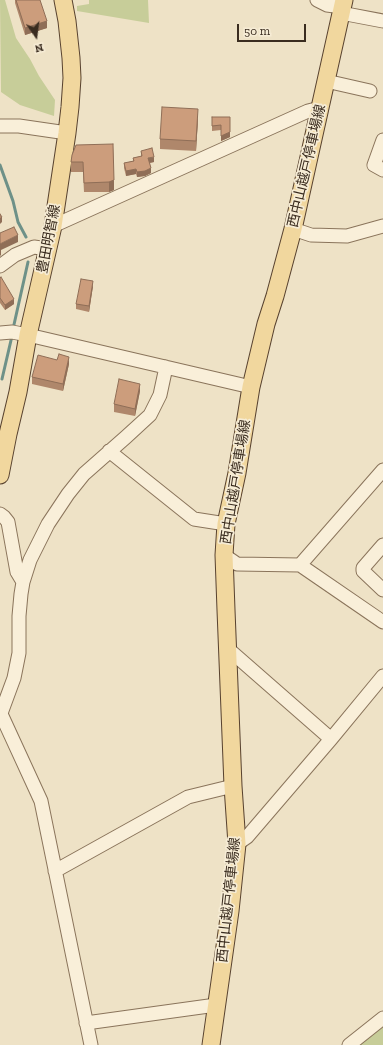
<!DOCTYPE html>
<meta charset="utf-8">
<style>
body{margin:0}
#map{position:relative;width:383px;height:1045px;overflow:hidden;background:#eee2c6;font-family:"Zilla Slab",serif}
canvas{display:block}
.north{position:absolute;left:16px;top:16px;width:40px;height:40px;-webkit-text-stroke:3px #f6ecd5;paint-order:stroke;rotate:166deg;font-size:11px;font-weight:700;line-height:16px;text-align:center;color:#3a2c1f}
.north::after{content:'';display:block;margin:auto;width:14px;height:18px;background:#3a2c1f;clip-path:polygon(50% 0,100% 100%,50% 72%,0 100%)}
.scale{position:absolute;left:237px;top:24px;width:69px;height:18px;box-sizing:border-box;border:2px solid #3a2c1f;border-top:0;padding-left:5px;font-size:12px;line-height:14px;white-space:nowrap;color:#3a2c1f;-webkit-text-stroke:3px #f6ecd5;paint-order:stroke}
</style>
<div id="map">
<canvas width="383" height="1045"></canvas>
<div class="north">N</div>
<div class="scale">50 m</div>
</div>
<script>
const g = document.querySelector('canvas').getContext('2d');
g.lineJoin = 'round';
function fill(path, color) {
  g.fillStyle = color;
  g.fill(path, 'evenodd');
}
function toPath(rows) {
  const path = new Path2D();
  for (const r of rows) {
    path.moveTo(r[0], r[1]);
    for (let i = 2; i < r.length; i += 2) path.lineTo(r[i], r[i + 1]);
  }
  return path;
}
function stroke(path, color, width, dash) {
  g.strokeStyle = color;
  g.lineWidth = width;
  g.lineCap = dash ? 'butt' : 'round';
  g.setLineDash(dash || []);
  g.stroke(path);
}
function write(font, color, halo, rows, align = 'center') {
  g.font = font + ' "Zilla Slab","Noto Sans JP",serif';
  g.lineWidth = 3.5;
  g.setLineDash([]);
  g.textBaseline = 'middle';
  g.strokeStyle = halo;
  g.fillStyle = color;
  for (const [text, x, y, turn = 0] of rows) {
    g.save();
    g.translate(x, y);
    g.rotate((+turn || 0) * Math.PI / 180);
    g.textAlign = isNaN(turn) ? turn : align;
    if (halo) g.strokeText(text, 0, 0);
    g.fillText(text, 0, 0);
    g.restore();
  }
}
const green = toPath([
 [0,0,5,0,16,38,30,59,39,76,55,100,54,116,20,105,1,92],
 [89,0,148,0,149,23,77,11,77,6,89,4],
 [383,1026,383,1045,358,1045]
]);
const stream = toPath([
 [0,165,13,201,18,222,26,237],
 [13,329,28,262],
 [2,379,12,336]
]);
const minor = toPath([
 [317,0,327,5,342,7],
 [341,13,383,21],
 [326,81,370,91],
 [0,126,19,126,67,133],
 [383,140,374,165,383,170],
 [53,226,308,111,320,108],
 [293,229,311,235,347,236,383,226],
 [0,266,15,255,34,247,48,249],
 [0,333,12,332,28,335,251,387],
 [109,451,194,519,226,524],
 [0,514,4,517,8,522,17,572,23,582],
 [383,545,363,568,363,571,383,590],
 [224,555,237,564,300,565,383,622],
 [300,565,383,470],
 [227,648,331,739],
 [1,714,41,801,91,1045],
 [0,716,14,678,19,653,19,616,21,594,23,582,30,560,48,524,68,494,84,474,126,437,150,415,160,395,166,367],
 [237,844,247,837,331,739,383,676],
 [55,871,188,797,233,786],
 [86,1023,216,1005],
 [349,1045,383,1018]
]);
const major = toPath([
 [0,475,8,434,18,392,28,335,53,226,67,133,70,107,72,78,71,58,67,21,63,0],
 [211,1045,230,911,237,844,233,786,226,610,224,555,226,524,237,473,251,387,266,324,275,296,293,229,344,0]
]);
const wall = toPath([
 [15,0,40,0,47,28,25,35,15,3],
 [212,117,230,117,230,137,221,141,221,130,212,131],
 [198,119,196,151,160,149,160,139],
 [113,144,114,190,109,192,84,192,83,172,71,172,71,162],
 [141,151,154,162,150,163,151,173,145,176,137,177,136,174,126,176,124,168,124,163,133,161,133,158,141,156],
 [0,278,14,304,5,310,0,303],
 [93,286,89,312,76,309,76,304],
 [57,360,69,364,63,391,32,384,32,377],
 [140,391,135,416,114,412,114,404]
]);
const shadedWall = toPath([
 [47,21,47,28,25,35,25,28],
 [198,109,198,119,196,151,196,141],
 [230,132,230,137,221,141,221,136],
 [154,157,154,162,148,163,148,158],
 [151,168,151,173,145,176,137,177,137,172],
 [136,169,136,174,126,176,126,171],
 [114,180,114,190,109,192,109,182],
 [2,217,2,222,0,224,0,219],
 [18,235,18,242,1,250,1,255,0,256,0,244],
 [93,281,93,286,89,312,89,306],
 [14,299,14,304,5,310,5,305],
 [69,357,69,364,63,391,63,384],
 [140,384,140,391,135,416,135,409]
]);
const building = toPath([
 [16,0,40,0,47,21,25,28,16,0],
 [162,107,198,109,196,141,160,139,162,107],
 [212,117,230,117,230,132,221,136,221,125,212,126,212,117],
 [113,144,114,180,109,182,84,183,83,162,71,162,72,155,76,145,113,144],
 [152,148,154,157,148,158,151,168,145,171,137,172,136,169,126,171,124,163,134,161,133,158,142,156,141,151,152,148],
 [0,214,2,217,0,219,0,214],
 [14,227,18,235,0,244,0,233,14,227],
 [1,277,14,299,5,305,0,298,0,278,1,277],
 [81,279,93,281,89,306,76,304,81,279],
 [59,354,69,357,63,384,32,377,38,355,57,360,59,354],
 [119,379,140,384,135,409,114,404,119,379]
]);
const streetNames = [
 ["西中山越戸停車場線",307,166,-77],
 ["豊田明智線",49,239,-79],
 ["西中山越戸停車場線",236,482,-81],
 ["西中山越戸停車場線",229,900,-84]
];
fill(green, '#c7cd99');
stroke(stream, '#6e9188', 3);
stroke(minor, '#8a745b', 15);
stroke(major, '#58422f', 19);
stroke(minor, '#f9efd9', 13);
stroke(major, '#f1d79e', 17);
fill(wall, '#af876b');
fill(shadedWall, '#8f6e57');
fill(building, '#cc9d7c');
stroke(building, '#8f6e57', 1);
write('14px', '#3a2c1f', '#f6ecd5', streetNames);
</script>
